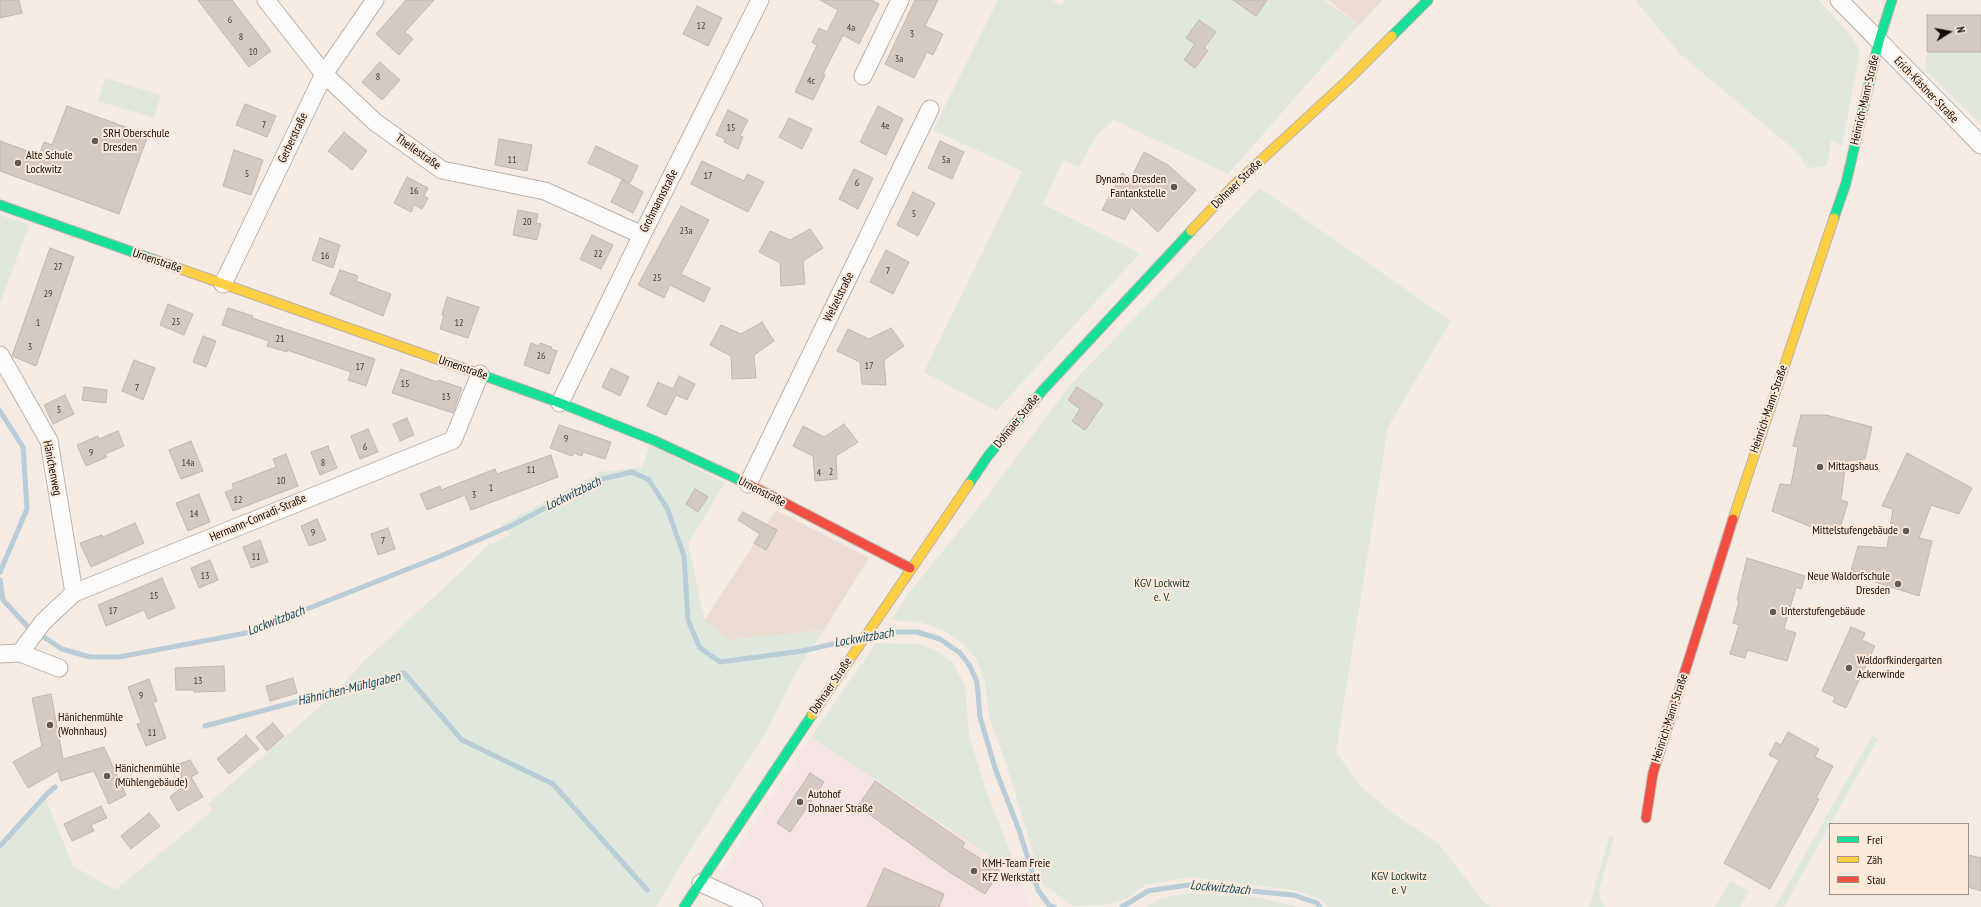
<!DOCTYPE html>
<meta charset="utf-8">
<style>
body{margin:0}
#map{position:relative;width:1981px;height:907px;overflow:hidden;background:#f6ebe3;font-family:"PT Sans Narrow",sans-serif}
canvas{display:block}
.legend{position:absolute;left:1829px;top:823px;width:140px;height:72px;box-sizing:border-box;background:#feeadb;border:1px solid #a09186;margin:0;padding:5px 7px;list-style:none;font-size:12px;color:#120c07}
.legend li{display:flex;align-items:center;gap:8px;height:20px}
.legend b{width:20px;border:1px solid #a09186}
.north{position:absolute;left:1929px;top:12px;width:40px;height:40px;-webkit-text-stroke:3px #feeadb;paint-order:stroke;rotate:79deg;font-size:11px;font-weight:700;line-height:16px;text-align:center;color:#120c07}
.north::after{content:'';display:block;margin:auto;width:14px;height:18px;background:#120c07;clip-path:polygon(50% 0,100% 100%,50% 72%,0 100%)}
</style>
<div id="map">
<canvas width="1981" height="907"></canvas>
<ul class="legend">
<li><b style="height:5px;background:#16e098"></b>Frei</li>
<li><b style="height:5px;background:#ffcf43"></b>Zäh</li>
<li><b style="height:5px;background:#f24e42"></b>Stau</li>
</ul>
<div class="north">N</div>
</div>
<script>
const g = document.querySelector('canvas').getContext('2d');
g.lineJoin = 'round';
function fill(path, color) {
  g.fillStyle = color;
  g.fill(path, 'evenodd');
}
function toPath(rows) {
  const path = new Path2D();
  for (const r of rows) {
    path.moveTo(r[0], r[1]);
    for (let i = 2; i < r.length; i += 2) path.lineTo(r[i], r[i + 1]);
  }
  return path;
}
function stroke(path, color, width, dash) {
  g.strokeStyle = color;
  g.lineWidth = width;
  g.lineCap = dash ? 'butt' : 'round';
  g.setLineDash(dash || []);
  g.stroke(path);
}
function write(font, color, halo, rows, align = 'center') {
  g.font = font + ' "PT Sans Narrow",sans-serif';
  g.lineWidth = 4;
  g.setLineDash([]);
  g.textBaseline = 'middle';
  g.strokeStyle = halo;
  g.fillStyle = color;
  for (const [text, x, y, turn = 0] of rows) {
    g.save();
    g.translate(x, y);
    g.rotate((+turn || 0) * Math.PI / 180);
    g.textAlign = isNaN(turn) ? turn : align;
    if (halo) g.strokeText(text, 0, 0);
    g.fillText(text, 0, 0);
    g.restore();
  }
}
const commercial = toPath([
 [1328,0,1383,0,1359,25],
 [776,510,869,558,824,630,729,640,704,621]
]);
const industrial = toPath([
 [811,737,1019,875,1029,907,765,907,716,882]
]);
const green = toPath([
 [998,0,1051,0,1062,5,1065,0,1324,0,1359,25,1228,174,1114,120,1096,136,1079,167,1063,160,1043,204,1140,253,996,411,924,372,1022,171,933,130],
 [1635,0,1818,0,1850,34,1860,51,1842,146,1831,140,1827,166,1807,168,1799,154,1680,54],
 [1981,51,1981,124,1925,70,1927,52],
 [105,78,161,95,154,118,98,101],
 [1260,188,1451,321,1388,427,1336,752,1360,786,1395,815,1439,844,1483,901,1491,907,1328,907,1320,899,1293,890,1190,877,1145,885,1128,898,1105,905,1072,906,1042,883,1006,763,989,717,985,682,976,659,964,645,945,631,920,622,891,620,908,594,986,498,1071,384],
 [0,215,29,225,0,304],
 [650,445,725,483,688,543,705,621,729,640,824,630,796,673,768,729,692,847,656,907,0,907,0,842,44,794,73,866,115,890,212,811,208,804,332,696,364,661,460,573,487,546,510,535,501,525,600,472,642,467],
 [876,643,918,644,936,650,952,662,965,685,969,735,985,787,1019,875,811,737],
 [1872,736,1878,739,1784,907,1775,907],
 [1609,836,1614,837,1599,891,1601,901,1605,907,1589,907],
 [1730,881,1749,891,1740,907,1715,907],
 [1187,893,1257,897,1297,907,1147,907,1159,899]
]);
const stream = toPath([
 [0,411,23,447,27,509,0,572],
 [0,580,3,600,27,626,62,649,90,657,119,657,246,633,441,556,513,525,598,480,632,472,649,480,667,508,684,556,688,620,700,648,720,662,802,651,855,639],
 [874,635,887,632,917,632,940,639,960,653,970,666,977,682,980,717,995,768,1019,830,1038,890,1049,905,1054,907],
 [205,726,404,673,462,740,553,784,647,890],
 [0,846,47,794,55,787],
 [1122,907,1148,891,1188,885,1293,895,1317,903,1320,907]
]);
const building = toPath([
 [0,0,19,0,22,13,0,18,0,0],
 [198,0,232,0,271,51,249,67,198,0],
 [406,0,434,0,405,32,413,39,399,55,376,34,406,0],
 [820,0,872,0,879,4,859,44,843,35,823,74,825,75,813,100,795,92,817,45,812,42,819,28,827,32,838,10,820,0],
 [915,0,938,0,925,26,943,34,933,55,927,52,914,78,885,64,915,0],
 [1233,0,1267,0,1256,16,1233,0],
 [697,6,722,18,708,46,683,34,697,6],
 [1927,15,1981,15,1981,52,1927,52,1927,15],
 [1199,20,1216,32,1204,48,1208,51,1195,68,1184,60,1195,44,1186,38,1199,20],
 [380,62,400,80,382,100,362,82,380,62],
 [245,104,276,116,267,137,236,125,245,104],
 [67,106,148,135,119,214,0,171,0,141,39,155,44,142,52,145,67,106],
 [878,106,903,119,886,155,860,142,878,106],
 [728,110,748,120,740,136,743,137,738,149,724,142,725,139,716,135,728,110],
 [789,118,812,129,802,149,779,137,789,118],
 [344,132,367,151,352,170,328,151,344,132],
 [499,139,532,145,527,171,495,165,499,139],
 [940,141,964,152,952,179,928,168,940,141],
 [596,146,638,166,630,183,588,163,596,146],
 [234,150,263,160,251,195,223,186,234,150],
 [1144,152,1168,165,1196,190,1158,232,1131,207,1125,220,1102,210,1122,173,1131,178,1144,152],
 [702,161,744,181,747,174,764,182,748,212,691,184,702,161],
 [854,169,873,178,858,209,839,199,854,169],
 [407,177,428,188,424,196,428,198,422,209,414,205,411,212,394,203,407,177],
 [622,180,643,192,633,213,611,202,622,180],
 [913,192,935,203,918,236,897,225,913,192],
 [681,206,709,220,681,274,710,288,704,302,670,285,664,298,638,285,681,206],
 [518,210,538,214,536,223,541,224,537,240,513,235,518,210],
 [810,229,823,248,803,261,805,284,781,286,780,263,759,252,770,231,790,240,810,229],
 [592,235,613,245,601,269,580,259,592,235],
 [320,238,340,245,333,268,312,260,320,238],
 [50,248,74,257,36,366,12,356,50,248],
 [886,250,909,262,893,294,870,282,886,250],
 [340,270,358,276,356,281,391,294,383,316,330,294,340,270],
 [447,297,479,307,468,338,440,329,444,315,442,315,447,297],
 [168,304,193,314,184,335,160,325,168,304],
 [228,308,253,316,252,318,375,359,366,386,348,380,351,372,287,350,287,352,267,346,269,341,222,325,228,308],
 [762,322,774,341,754,355,756,378,732,379,731,356,710,345,721,325,741,334,762,322],
 [891,328,904,346,884,360,886,385,862,384,860,362,837,351,848,329,869,339,891,328],
 [203,336,216,341,206,367,193,362,203,336],
 [531,343,539,346,540,343,552,347,551,349,557,351,549,374,524,365,531,343],
 [134,360,155,368,143,400,122,391,134,360],
 [611,368,629,377,620,396,602,387,611,368],
 [401,369,437,382,438,380,462,388,453,413,392,393,401,369],
 [679,376,695,384,687,400,676,395,666,415,647,406,658,382,673,389,679,376],
 [84,387,107,390,106,403,82,400,84,387],
 [1077,387,1103,404,1085,430,1072,421,1080,409,1068,400,1077,387],
 [65,395,74,414,53,424,44,405,65,395],
 [1801,415,1826,415,1872,427,1865,459,1846,461,1841,500,1848,502,1839,531,1809,526,1772,511,1780,484,1791,485,1798,447,1793,446,1801,415],
 [407,418,414,435,400,441,393,424,407,418],
 [844,424,858,442,836,456,837,479,815,481,813,456,793,446,803,426,824,437,844,424],
 [559,425,611,442,605,459,583,452,582,456,574,453,572,456,550,448,559,425],
 [368,429,378,452,360,459,351,436,368,429],
 [118,431,124,446,105,454,107,457,86,466,77,445,98,436,99,439,118,431],
 [191,441,203,471,181,479,169,450,191,441],
 [328,446,337,468,320,475,311,452,328,446],
 [1907,453,1972,488,1959,514,1931,505,1919,538,1932,541,1919,596,1850,574,1858,546,1887,548,1893,509,1882,506,1907,453],
 [286,454,298,486,233,511,225,492,234,489,232,484,276,467,273,459,286,454],
 [551,455,558,477,471,510,465,495,427,510,420,494,440,486,441,490,495,469,497,474,551,455],
 [695,489,708,497,698,512,686,504,695,489],
 [199,494,210,522,188,531,176,503,199,494],
 [743,512,777,530,766,550,754,543,760,534,738,520,743,512],
 [317,519,326,540,309,546,301,526,317,519],
 [135,523,144,543,91,567,80,543,102,535,103,537,135,523],
 [388,528,395,549,378,555,371,534,388,528],
 [260,540,268,562,251,568,243,547,260,540],
 [1747,558,1805,576,1801,589,1796,587,1784,629,1796,633,1787,661,1747,650,1745,658,1730,654,1739,625,1733,623,1739,601,1737,600,1747,558],
 [210,560,218,580,199,588,191,568,210,560],
 [162,578,175,608,148,619,144,610,106,626,98,605,162,578],
 [1851,627,1865,633,1862,640,1875,646,1846,708,1833,702,1835,697,1822,691,1851,627],
 [224,666,225,691,194,692,194,690,176,690,175,668,224,666],
 [293,678,297,693,270,701,266,686,293,678],
 [149,679,157,701,153,703,166,738,146,746,137,724,141,723,128,687,149,679],
 [51,694,63,759,104,747,126,795,109,804,94,771,61,781,58,771,28,788,13,762,42,746,32,698,51,694],
 [273,723,284,736,267,751,256,737,273,723],
 [1788,732,1819,749,1815,757,1833,766,1816,798,1819,799,1770,889,1724,863,1779,760,1769,755,1776,742,1781,745,1788,732],
 [246,735,259,749,229,774,217,759,246,735],
 [190,760,198,773,191,777,203,797,178,811,170,797,182,787,178,779,182,777,176,765,190,760],
 [810,773,824,782,790,832,777,823,810,773],
 [875,781,965,843,962,847,1000,871,985,894,948,871,858,806,875,781],
 [101,806,107,818,91,825,94,831,72,841,64,824,101,806],
 [149,813,160,826,131,849,121,836,149,813],
 [1968,855,1981,858,1981,891,1968,887,1968,855],
 [884,868,944,894,939,907,867,907,884,868]
]);
const street = toPath([
 [266,0,324,74,375,122,442,170,545,191,642,235],
 [1839,0,1981,145],
 [863,76,900,0],
 [223,284,324,74,375,0],
 [0,355,49,441,74,593],
 [560,403,642,235,760,0],
 [748,484,930,109],
 [20,653,43,622,74,593,453,440,480,374],
 [0,654,20,653,59,668],
 [701,883,754,907]
]);
const fast = toPath([
 [1392,36,1428,0],
 [0,205,155,260],
 [1834,218,1846,183,1879,41,1892,0],
 [471,371,560,403,653,440,750,485],
 [969,484,988,456,1043,390,1191,231],
 [684,907,812,715]
]);
const slow = toPath([
 [1191,231,1233,186,1349,79,1392,36],
 [155,260,471,371],
 [1733,519,1834,218],
 [812,715,969,484]
]);
const jam = toPath([
 [750,485,910,568],
 [1646,818,1653,773,1733,519]
]);
const markers = [
 [95,141,4,"#625a54"],
 [18,163,4,"#625a54"],
 [1174,187,4,"#625a54"],
 [1820,467,4,"#625a54"],
 [1906,531,4,"#625a54"],
 [1898,584,4,"#625a54"],
 [1773,612,4,"#625a54"],
 [1849,668,4,"#625a54"],
 [50,725,4,"#625a54"],
 [107,776,4,"#625a54"],
 [800,802,4,"#625a54"],
 [974,871,4,"#625a54"]
];
const numberNames = [
 ["6",230,20],
 ["12",701,26],
 ["4a",851,28],
 ["3",912,34],
 ["8",241,37],
 ["10",253,52],
 ["3a",899,59],
 ["8",378,77],
 ["4c",811,81],
 ["7",264,125],
 ["4e",885,126],
 ["15",731,128],
 ["11",512,160],
 ["5a",946,160],
 ["5",247,174],
 ["17",708,176],
 ["6",857,183],
 ["16",414,191],
 ["5",914,214],
 ["20",527,222],
 ["23a",686,231],
 ["22",598,254],
 ["16",325,256],
 ["27",58,267],
 ["7",888,271],
 ["25",657,278],
 ["29",48,294],
 ["25",176,322],
 ["1",38,323],
 ["12",459,323],
 ["21",280,339],
 ["3",30,347],
 ["26",541,356],
 ["17",869,366],
 ["17",360,367],
 ["15",405,384],
 ["7",137,388],
 ["13",446,397],
 ["5",59,410],
 ["9",566,439],
 ["6",365,447],
 ["9",91,453],
 ["14a",188,463],
 ["8",323,463],
 ["11",531,470],
 ["2",831,472],
 ["4",819,473],
 ["10",281,481],
 ["1",491,488],
 ["3",474,495],
 ["12",238,500],
 ["14",194,514],
 ["9",313,533],
 ["7",383,541],
 ["11",256,557],
 ["13",205,576],
 ["15",154,596],
 ["17",113,611],
 ["13",198,681],
 ["9",141,696],
 ["11",152,733]
];
const streetNames = [
 ["Erich-Kästner-Straße",1926,90,46],
 ["Heinrich-Mann-Straße",1865,100,-77],
 ["Gerberstraße",293,138,-65],
 ["Theilestraße",418,152,35],
 ["Dohnaer Straße",1237,184,-44],
 ["Grohmannstraße",659,201,-63],
 ["Urnenstraße",157,261,19],
 ["Welzelstraße",839,297,-64],
 ["Urnenstraße",463,368,19],
 ["Heinrich-Mann-Straße",1769,409,-71],
 ["Dohnaer Straße",1017,421,-51],
 ["Hänichenweg",52,468,79],
 ["Urnenstraße",762,492,27],
 ["Hermann-Conradi-Straße",258,518,-23],
 ["Dohnaer Straße",831,686,-56],
 ["Heinrich-Mann-Straße",1670,718,-72]
];
const poiNames = [
 ["SRH Oberschule",103,134],
 ["Dresden",103,148],
 ["Alte Schule",26,156],
 ["Lockwitz",26,170],
 ["Dynamo Dresden",1166,180,"right"],
 ["Fantankstelle",1166,194,"right"],
 ["Mittagshaus",1828,467],
 ["Mittelstufengebäude",1898,531,"right"],
 ["Neue Waldorfschule",1890,577,"right"],
 ["Dresden",1890,591,"right"],
 ["Unterstufengebäude",1781,612],
 ["Waldorfkindergarten",1857,661],
 ["Ackerwinde",1857,675],
 ["Hänichenmühle",58,718],
 ["(Wohnhaus)",58,732],
 ["Hänichenmühle",115,769],
 ["(Mühlengebäude)",115,783],
 ["Autohof",808,795],
 ["Dohnaer Straße",808,809],
 ["KMH-Team Freie",982,864],
 ["KFZ Werkstatt",982,878]
];
const parkNames = [
 ["KGV Lockwitz",1162,584],
 ["e. V.",1162,598],
 ["KGV Lockwitz",1399,877],
 ["e. V",1399,891]
];
const waterNames = [
 ["Lockwitzbach",573,494,-26],
 ["Lockwitzbach",276,621,-21],
 ["Lockwitzbach",864,638,-10],
 ["Hähnichen-Mühlgraben",349,689,-14],
 ["Lockwitzbach",1220,888,5]
];
fill(commercial, '#ebddd1');
fill(industrial, '#f6e3e4');
fill(green, '#e0e7dd');
stroke(stream, '#b8cdd7', 5);
fill(building, '#d4cac2');
stroke(building, '#c0b7b1', 1);
stroke(street, '#bab2ab', 19);
stroke(fast, '#bab2ab', 11);
stroke(slow, '#bab2ab', 11);
stroke(jam, '#bab2ab', 11);
stroke(street, '#fefcfb', 17);
stroke(fast, '#16e098', 9);
stroke(slow, '#ffcf43', 9);
stroke(jam, '#f24e42', 9);
for (const [x, y, r, color] of markers) {
  const dot = new Path2D();
  dot.arc(x, y, r, 0, 2 * Math.PI);
  g.fillStyle = color;
  g.fill(dot);
  stroke(dot, '#feeadb', 1.5);
}
write('10px', '#423c36', null, numberNames);
write('12px', '#120c07', '#feeadb', streetNames);
write('12px', '#120c07', '#feeadb', poiNames, 'left');
write('12px', '#0c3b28', '#feeadb', parkNames);
write('italic 13px', '#094c66', '#feeadb', waterNames);
</script>
